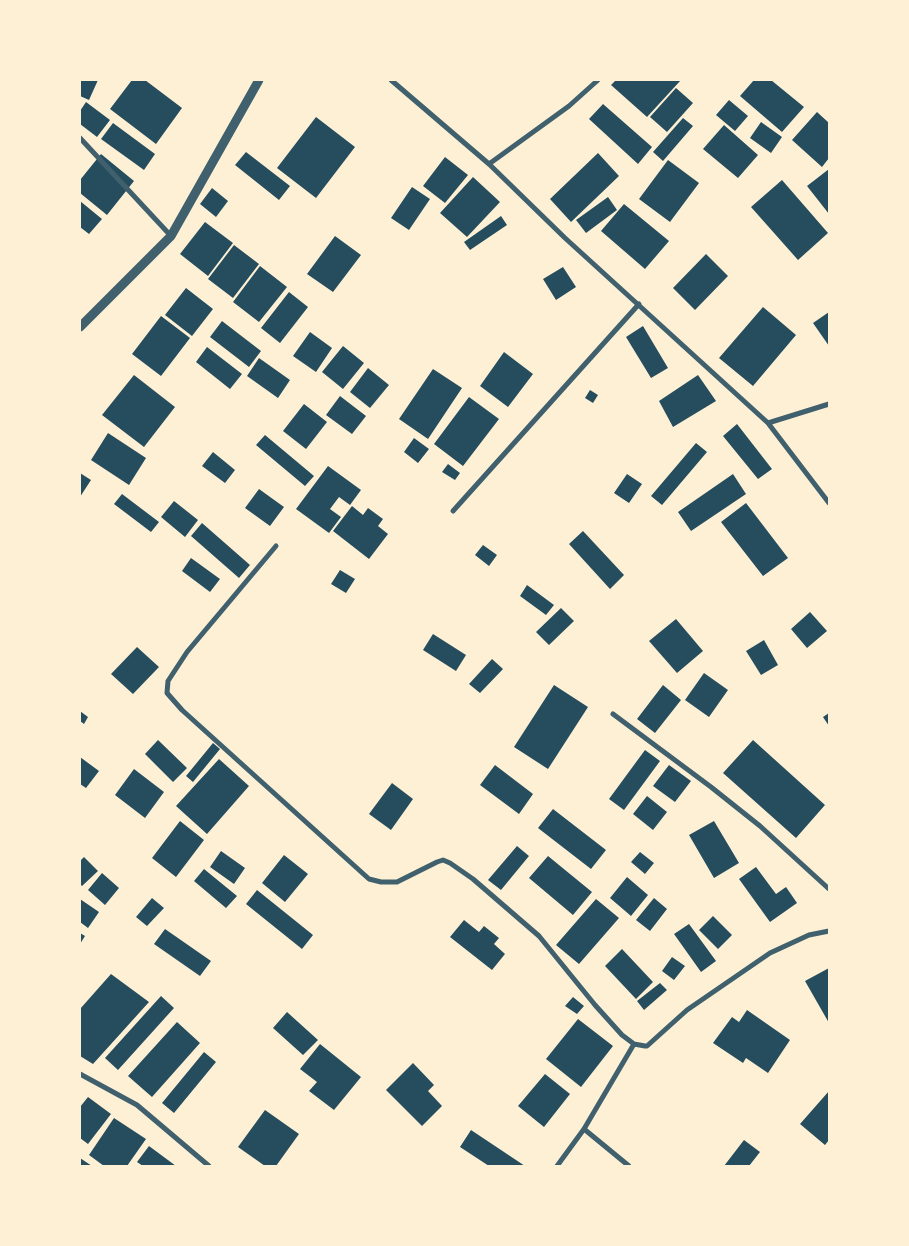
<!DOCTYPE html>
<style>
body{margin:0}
#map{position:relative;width:909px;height:1246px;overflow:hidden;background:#fdf0d5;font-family:Mulish,sans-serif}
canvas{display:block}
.frame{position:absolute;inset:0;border:81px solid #fdf0d5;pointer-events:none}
</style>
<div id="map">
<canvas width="909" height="1246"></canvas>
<div class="frame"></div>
</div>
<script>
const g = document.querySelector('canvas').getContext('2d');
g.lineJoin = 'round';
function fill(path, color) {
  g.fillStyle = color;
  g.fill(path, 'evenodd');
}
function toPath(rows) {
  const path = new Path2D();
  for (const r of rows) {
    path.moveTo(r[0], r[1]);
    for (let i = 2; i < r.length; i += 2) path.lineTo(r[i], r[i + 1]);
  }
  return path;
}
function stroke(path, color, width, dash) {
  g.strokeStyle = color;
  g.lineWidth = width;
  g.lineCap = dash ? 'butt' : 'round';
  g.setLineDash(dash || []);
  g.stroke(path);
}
const building = toPath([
 [80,80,98,80,89,100,80,96],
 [132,80,145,80,182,108,156,144,110,109],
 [616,80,681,80,647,117,611,85],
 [754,80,771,80,804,107,782,132,740,96],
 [676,88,693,103,667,132,650,117],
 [729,100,748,116,735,131,716,115],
 [86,102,110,120,97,137,80,124,80,111],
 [603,104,652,147,638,164,589,119],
 [817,112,829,123,829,158,822,167,792,140],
 [316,117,355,147,316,198,277,168],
 [683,118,693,126,663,161,653,152],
 [761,122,782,137,771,153,750,138],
 [113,123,155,154,144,170,101,139],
 [724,125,758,155,738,178,703,149],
 [246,152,290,186,279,200,235,165],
 [598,153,619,176,571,222,550,199],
 [101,154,134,181,107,215,80,193,80,180],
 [445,157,468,175,445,203,423,186],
 [668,160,699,183,670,222,639,199],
 [829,169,829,214,807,186],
 [473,177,500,202,467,237,440,213],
 [782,180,828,233,798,260,751,207],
 [412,187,430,199,409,230,391,218],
 [212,188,228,201,216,217,200,204],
 [608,197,617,210,586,233,576,220],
 [80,201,102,219,89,234,80,227],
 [624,204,669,241,645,269,601,231],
 [501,216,507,225,470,250,464,242],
 [205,222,233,243,208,276,180,254],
 [335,236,361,255,333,292,307,274],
 [234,245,259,264,233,298,208,279],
 [706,254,728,276,695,310,673,288],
 [260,266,287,287,259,322,233,302],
 [563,267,576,287,556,300,543,279],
 [186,288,213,309,192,336,165,315],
 [289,292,308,307,280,343,261,328],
 [763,307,796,335,753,386,719,358],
 [829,312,829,346,813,323],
 [161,316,190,338,161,376,132,354],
 [222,321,261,351,249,367,210,337],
 [643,326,668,368,651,378,626,337],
 [310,332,332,348,316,372,293,356],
 [343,346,364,363,343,389,322,372],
 [207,347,242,374,230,389,196,362],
 [504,352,533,374,508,407,480,386],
 [259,358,290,380,278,398,247,376],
 [368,368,389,385,370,408,350,392],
 [433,369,462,388,428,439,399,419],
 [134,375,175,407,144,447,102,415],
 [698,375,716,401,673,427,659,401],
 [590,390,598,395,593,403,585,398],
 [340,396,366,416,352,434,326,415],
 [469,397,499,419,463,466,434,444],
 [304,404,327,422,306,449,283,431],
 [737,424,772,469,758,479,723,436],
 [108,433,146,458,129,485,91,460],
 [265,435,314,476,305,486,256,445],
 [414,438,429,449,418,463,404,452],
 [696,443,707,452,662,505,651,496],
 [213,452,235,470,225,483,202,466],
 [448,464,460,473,455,480,442,472],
 [328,466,361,490,350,505,339,497,330,509,341,517,329,533,296,509],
 [80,473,91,480,80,497],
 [627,474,642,484,629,503,614,493],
 [733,474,746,494,691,531,678,512],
 [259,489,284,507,270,526,245,508],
 [122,494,159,522,151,532,114,504],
 [174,501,198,520,185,537,161,517],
 [746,503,788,558,763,576,721,522],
 [352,506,363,515,368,508,383,519,378,526,388,534,369,559,333,531],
 [202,523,250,565,239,578,191,536],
 [583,531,624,575,610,589,569,544],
 [483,545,497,555,489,566,475,555],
 [191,558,220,579,210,592,182,571],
 [340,570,355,579,346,593,331,584],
 [527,585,554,605,546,615,520,596],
 [561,608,574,621,549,645,536,632],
 [810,612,827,631,807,648,791,629],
 [676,619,703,651,677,673,649,641],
 [433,634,466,655,456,671,423,650],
 [764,640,778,665,761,675,746,651],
 [137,647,159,667,133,694,111,674],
 [492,659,503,669,480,693,469,684],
 [704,673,728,690,709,717,685,700],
 [554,685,588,707,548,769,514,747],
 [663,685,681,700,655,733,637,719],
 [80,711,88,717,84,724,80,721],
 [829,713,829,726,823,717],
 [158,740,187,768,173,782,145,754],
 [753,740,825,805,796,838,723,773],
 [213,743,220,749,193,782,186,776],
 [645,750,660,761,624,810,609,799],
 [80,757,99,771,86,788,80,784],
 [219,759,249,786,207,834,176,806],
 [495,765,533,794,519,814,480,785],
 [669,765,691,781,675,802,653,786],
 [134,769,164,792,145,818,115,795],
 [392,783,413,799,391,830,369,814],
 [647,796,667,812,653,830,633,814],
 [553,809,606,850,591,869,538,828],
 [180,821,204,840,176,877,152,858],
 [714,821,739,863,714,878,689,835],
 [517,846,529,856,501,890,488,880],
 [221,851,245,868,234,884,210,867],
 [640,852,654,863,645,874,631,862],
 [284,855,308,874,285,902,262,883],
 [548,856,592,892,573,915,529,878],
 [84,857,98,871,82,886,80,884,80,861],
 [756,867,776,894,786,887,797,903,770,922,739,879],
 [204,869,237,896,226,908,194,881],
 [102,873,119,888,105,905,88,890],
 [627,877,648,895,631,916,610,898],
 [257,890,313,935,302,949,246,904],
 [152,898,164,908,147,926,136,917],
 [654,898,667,909,650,931,636,920],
 [80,899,99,912,88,928,80,922],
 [596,899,619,918,579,964,556,945],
 [713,916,732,935,718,949,699,930],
 [464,920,479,932,484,926,499,938,494,944,505,954,492,970,450,937],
 [689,924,716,961,701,972,674,934],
 [165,929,211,961,200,976,154,944],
 [80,933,85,936,80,944],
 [622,949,653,982,636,999,605,966],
 [672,957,685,966,674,980,662,971],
 [829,968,829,1023,805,981],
 [111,974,149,1002,93,1064,80,1056,80,1009],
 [660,983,667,990,644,1010,637,1001],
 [161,996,174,1008,118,1070,105,1058],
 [573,997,584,1006,577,1014,565,1006],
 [747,1010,790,1040,768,1073,746,1058,743,1063,713,1043,732,1017,739,1022],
 [287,1012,318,1040,303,1055,273,1028],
 [578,1019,613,1046,581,1087,546,1059],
 [177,1022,200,1043,152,1097,128,1076],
 [320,1044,361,1077,334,1110,309,1091,317,1082,300,1069],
 [204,1052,216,1062,174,1113,162,1103],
 [413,1063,434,1085,428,1091,442,1106,422,1126,386,1090],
 [545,1074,570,1094,544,1127,518,1106],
 [829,1091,829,1140,825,1145,800,1124],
 [88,1097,111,1114,88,1144,80,1138,80,1107],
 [265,1110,299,1134,276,1166,265,1166,238,1147],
 [114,1118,146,1139,127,1166,104,1166,89,1155],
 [471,1130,525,1166,489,1166,460,1147],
 [744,1140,760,1152,749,1166,724,1166],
 [149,1146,176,1166,143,1166,137,1162],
 [80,1158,92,1166,80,1166]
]);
const minor = toPath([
 [391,80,489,164,565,238,768,423,829,503],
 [80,138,171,236],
 [489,164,569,106,598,80],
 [768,423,829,404],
 [453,511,639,304],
 [276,546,187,652,168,681,167,693,182,710,369,879,381,882,397,882,437,862,443,860,450,863,473,879,539,936,595,1005,622,1035,634,1044,645,1046,647,1046,687,1010,770,953,809,935,829,931],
 [613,714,711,787,760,826,829,889],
 [80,1074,137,1105,209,1166],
 [584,1129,629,1166],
 [557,1166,584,1129,634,1044]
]);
const tertiary = toPath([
 [80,327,171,236,259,80]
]);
fill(building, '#264d5e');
stroke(minor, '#3f606c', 5);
stroke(tertiary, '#3f606c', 9);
</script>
